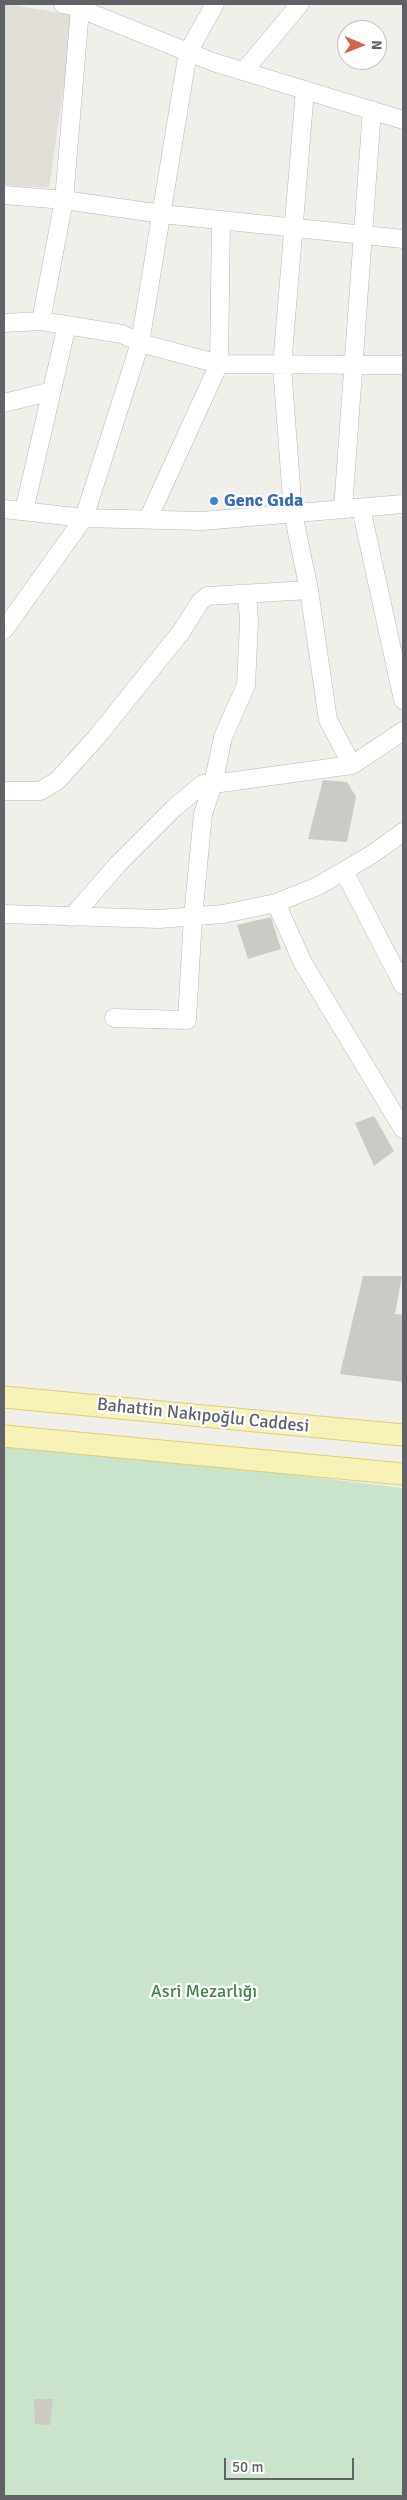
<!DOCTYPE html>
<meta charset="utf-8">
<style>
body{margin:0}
#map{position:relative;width:407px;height:2500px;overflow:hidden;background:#f0efe9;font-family:Signika,sans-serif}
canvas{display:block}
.frame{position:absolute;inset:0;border:5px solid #606267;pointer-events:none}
.north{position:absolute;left:337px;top:20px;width:50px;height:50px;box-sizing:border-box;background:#fff;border:1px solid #bfc0c2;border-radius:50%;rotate:91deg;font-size:14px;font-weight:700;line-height:20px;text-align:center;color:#606267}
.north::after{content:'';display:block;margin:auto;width:18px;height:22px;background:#d66149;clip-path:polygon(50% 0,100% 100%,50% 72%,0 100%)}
.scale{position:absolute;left:224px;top:2458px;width:130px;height:22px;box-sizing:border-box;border:2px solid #606267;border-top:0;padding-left:6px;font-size:15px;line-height:18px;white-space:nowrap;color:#606267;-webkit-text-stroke:4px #fff;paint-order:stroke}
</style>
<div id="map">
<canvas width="407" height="2500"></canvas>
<div class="frame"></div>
<div class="north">N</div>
<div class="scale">50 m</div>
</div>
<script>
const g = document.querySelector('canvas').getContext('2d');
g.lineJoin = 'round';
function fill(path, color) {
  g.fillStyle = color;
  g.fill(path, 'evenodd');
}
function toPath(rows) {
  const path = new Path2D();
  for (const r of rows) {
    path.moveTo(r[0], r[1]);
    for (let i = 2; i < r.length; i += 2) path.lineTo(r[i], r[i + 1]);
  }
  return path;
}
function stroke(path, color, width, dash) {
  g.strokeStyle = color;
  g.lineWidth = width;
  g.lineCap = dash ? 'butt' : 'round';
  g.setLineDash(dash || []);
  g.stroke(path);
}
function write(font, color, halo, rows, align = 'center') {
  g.font = font + ' Signika,sans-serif';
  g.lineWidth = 4.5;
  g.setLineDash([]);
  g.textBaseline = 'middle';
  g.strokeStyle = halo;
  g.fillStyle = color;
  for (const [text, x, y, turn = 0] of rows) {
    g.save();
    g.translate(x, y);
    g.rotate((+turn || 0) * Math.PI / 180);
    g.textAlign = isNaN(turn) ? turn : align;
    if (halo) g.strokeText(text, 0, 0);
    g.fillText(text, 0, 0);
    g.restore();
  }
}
const education = toPath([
 [4,4,74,15,49,188,4,185]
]);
const green = toPath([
 [4,1443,144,1457,403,1488,403,2496,4,2496]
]);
const building = toPath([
 [323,780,347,782,356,797,347,842,308,839],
 [271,917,281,949,248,959,237,925],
 [374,1116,394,1151,374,1166,355,1123],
 [363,1276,402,1276,395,1314,403,1315,403,1382,340,1374],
 [34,2399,53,2399,50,2425,35,2424]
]);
const minor = toPath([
 [63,4,73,6,213,62,403,120],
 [244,71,300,4],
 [305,90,282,366,293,513,309,590,328,720,352,765],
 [4,195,64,200,162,214,403,239],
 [41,321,64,200,80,9],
 [4,323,41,321,122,334,140,343,219,364,403,365],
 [4,403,52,391],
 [361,508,403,700],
 [4,509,84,518,140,343,188,52,215,4],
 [343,509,372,110],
 [24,511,67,325],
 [148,519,219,364,221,220],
 [4,630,84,518,202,521,403,504],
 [4,791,40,791,57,781,96,738,181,632,200,602,207,596,309,590],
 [344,871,403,985],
 [276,903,303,963,403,1129],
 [4,914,159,919,223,914,276,903,318,886,371,855,403,832],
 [72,917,118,864,175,807,203,784,213,784,223,737,246,685,249,621,247,594],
 [114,1018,187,1020,193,917,203,814,213,784,352,765,403,731]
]);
const major = toPath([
 [4,1397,403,1435],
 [4,1436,403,1474]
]);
const markers = [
 [214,501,5,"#3f7fe0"]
];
const shopNames = [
 ["Genc Gıda",224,501]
];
const streetNames = [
 ["Bahattin Nakıpoğlu Caddesi",203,1416,6]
];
const parkNames = [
 ["Asri Mezarlığı",204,1992]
];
fill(education, '#e0ded7');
fill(green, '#c9e4cb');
fill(building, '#cbcac5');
stroke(minor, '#b5b7bb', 19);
stroke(major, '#e2cc70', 23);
stroke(minor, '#fff', 18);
stroke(major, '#f6f2b8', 21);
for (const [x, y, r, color] of markers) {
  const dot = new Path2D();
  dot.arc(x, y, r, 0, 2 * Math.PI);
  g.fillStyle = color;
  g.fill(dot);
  stroke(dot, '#fff', 2);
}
write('bold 18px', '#366cbe', '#fff', shopNames, 'left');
write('18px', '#606267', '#fff', streetNames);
write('18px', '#42844b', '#fff', parkNames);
</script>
